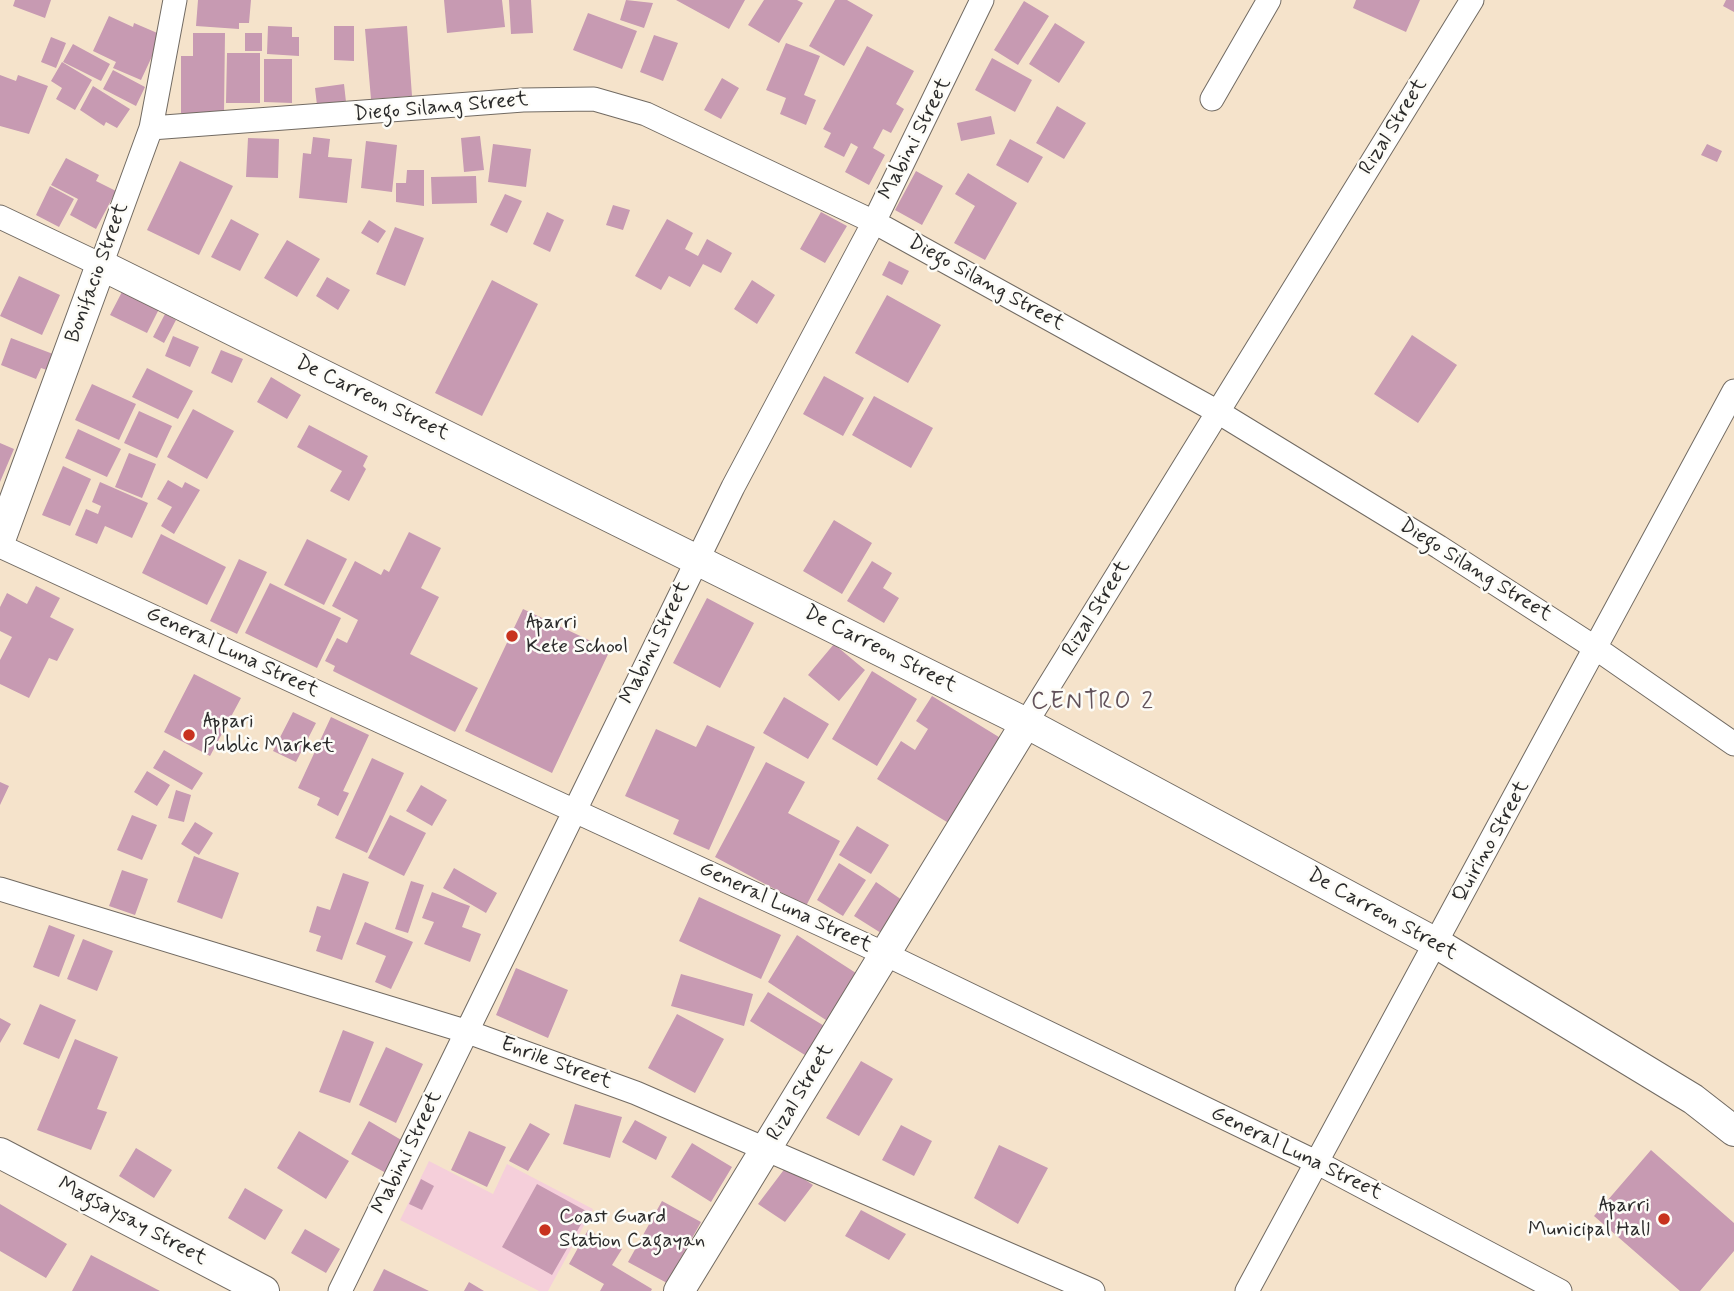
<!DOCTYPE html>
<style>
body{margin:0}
canvas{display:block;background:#f5e3cb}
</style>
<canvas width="1734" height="1291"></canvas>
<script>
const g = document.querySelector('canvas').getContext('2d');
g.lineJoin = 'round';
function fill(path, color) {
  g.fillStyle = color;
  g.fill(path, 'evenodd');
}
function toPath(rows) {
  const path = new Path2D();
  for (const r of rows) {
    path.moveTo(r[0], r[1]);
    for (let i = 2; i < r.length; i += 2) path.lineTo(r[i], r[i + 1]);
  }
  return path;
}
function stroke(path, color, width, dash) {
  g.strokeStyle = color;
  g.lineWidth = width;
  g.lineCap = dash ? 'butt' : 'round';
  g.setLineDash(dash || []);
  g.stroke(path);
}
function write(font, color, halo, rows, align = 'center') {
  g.font = font + ' Mynerve,sans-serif';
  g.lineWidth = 5;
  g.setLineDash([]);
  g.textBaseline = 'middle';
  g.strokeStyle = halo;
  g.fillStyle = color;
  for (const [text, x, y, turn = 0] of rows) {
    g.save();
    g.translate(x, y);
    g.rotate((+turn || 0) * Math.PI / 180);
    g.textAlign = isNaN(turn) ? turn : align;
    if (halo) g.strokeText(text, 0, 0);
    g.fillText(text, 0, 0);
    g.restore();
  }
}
const built = toPath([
 [429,1161,493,1194,507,1164,593,1209,548,1291,539,1291,400,1220]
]);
const building = toPath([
 [15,0,51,0,45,18,13,6],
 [198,0,251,0,249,23,239,23,239,29,196,26],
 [444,0,502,0,505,27,447,33],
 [509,0,531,0,533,33,511,34],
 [626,0,653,3,644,28,620,20],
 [676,0,745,0,729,29],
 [764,0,797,0,803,3,779,43,748,25],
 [835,0,847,0,873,15,844,66,809,46],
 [1356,0,1420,0,1406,32,1353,8],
 [1726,0,1734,0,1734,12,1723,6],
 [1024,1,1049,16,1018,65,994,50],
 [588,13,637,31,622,69,573,50],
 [109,16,133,27,134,23,162,35,141,80,113,68,116,62,93,51],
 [1055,23,1085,42,1059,83,1029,64],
 [268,26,292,27,292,37,299,37,299,56,267,54],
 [334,26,354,26,354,61,334,60],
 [407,26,412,96,371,99,365,29],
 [193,33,225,33,224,113,181,113,181,56,193,56],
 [245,33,262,33,262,51,245,51],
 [654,35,678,43,663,81,640,72],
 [51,37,66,43,56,68,41,62],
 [786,43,820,56,804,95,816,100,806,125,780,114,786,98,766,90],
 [73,44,110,64,101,81,63,62],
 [867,46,914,71,896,104,904,109,891,133,883,129,873,148,885,155,869,185,845,172,858,147,851,143,844,157,824,147,831,133,823,129],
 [227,53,260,53,260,103,226,103],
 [992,58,1032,80,1015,112,975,90],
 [264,59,292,59,292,103,264,102],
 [62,62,92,80,75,110,56,99,62,88,51,81],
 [113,70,145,87,136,106,103,89],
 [0,75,16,81,18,75,48,86,29,134,0,126],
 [722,78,739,88,721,119,704,110],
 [344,84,347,111,318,114,315,88],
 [93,86,130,109,117,128,106,122,104,126,80,110],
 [1057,106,1086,123,1064,159,1036,143],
 [991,116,995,134,961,141,957,123],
 [480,136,484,170,464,172,461,138],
 [313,137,330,139,328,157,352,159,347,203,299,198,303,153,311,154],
 [248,138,279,139,278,178,246,177],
 [1010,139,1043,157,1028,183,996,165],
 [366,141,397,145,392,192,361,188],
 [493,144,531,149,526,187,488,182],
 [1707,144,1722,151,1717,162,1701,155],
 [66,158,99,175,96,181,116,191,96,229,70,215,78,199,51,185],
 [180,161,233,186,199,255,147,230],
 [407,170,424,170,424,206,396,202,396,183,406,183],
 [916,171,943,186,922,225,895,210],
 [968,173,1017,203,985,260,954,243,975,206,955,194],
 [476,176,477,203,432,204,431,177],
 [50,186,74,199,59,227,36,215],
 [505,194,522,201,507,233,490,225],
 [613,205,630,210,623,230,606,225],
 [547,212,564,220,550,252,533,244],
 [821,212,847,226,825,263,800,249],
 [231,219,259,234,240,271,211,257],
 [667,219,693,233,685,249,698,256,707,239,732,253,721,273,703,264,690,287,669,276,661,290,635,276],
 [369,220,386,231,378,243,361,233],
 [395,227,424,238,405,286,376,274],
 [287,240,320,259,297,297,264,278],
 [889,261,909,271,902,285,882,275],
 [19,276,60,295,42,335,0,316],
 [327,277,350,290,338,310,316,296],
 [492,280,538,304,482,416,435,393],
 [752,280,775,295,757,324,734,309],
 [124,288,160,307,147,333,110,315],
 [887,295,941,325,908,383,855,353],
 [165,314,176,320,164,343,153,337],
 [1412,335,1457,365,1418,423,1374,394],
 [173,336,199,347,190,367,165,356],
 [11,338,53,354,47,370,41,368,36,379,1,365],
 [221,350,243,359,232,383,211,373],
 [147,368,193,391,178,419,132,397],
 [824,376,864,398,843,436,803,414],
 [271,377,301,395,287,419,257,402],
 [92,384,136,404,119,440,75,420],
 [874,396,933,428,911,468,852,435],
 [193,409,234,431,207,479,167,457],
 [139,411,172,426,157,458,124,443],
 [309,425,368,456,363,466,366,469,349,501,330,491,342,471,297,447],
 [78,429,121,449,107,477,65,458],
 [0,443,14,449,0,482],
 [129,453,156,464,142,498,115,487],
 [63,466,91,479,70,526,42,515],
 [168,480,182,488,185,482,200,490,174,534,161,526,172,507,157,499],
 [100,482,148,503,132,538,105,526,97,544,75,535,86,509,98,514,101,506,92,502],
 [834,520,872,543,842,594,803,571],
 [409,532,441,548,421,588,439,597,410,654,478,688,455,732,333,671,335,666,325,661,337,638,347,643,358,620,332,606,355,561,381,575,384,569,389,572],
 [161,534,226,567,207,605,142,573],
 [307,539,347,559,324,605,284,585],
 [239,559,267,572,237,634,210,621],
 [872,561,892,573,883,588,899,598,884,623,847,601],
 [270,583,341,618,317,668,245,633],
 [36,586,60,598,50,617,74,629,57,661,49,658,29,698,0,684,0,660,12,637,0,631,0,607,7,593,27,604],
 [707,598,754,623,720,688,673,663],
 [523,609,610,650,552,773,465,731],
 [834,644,865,670,839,701,808,675],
 [872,671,917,699,877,766,832,739],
 [194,674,241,698,210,756,164,732],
 [932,696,1007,742,955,827,877,779,901,741,915,750,928,729,916,721],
 [784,697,829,724,808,759,763,733],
 [293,712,316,723,296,762,273,751],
 [331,717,369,735,343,791,349,793,338,816,317,805,320,798,298,788],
 [707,725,755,747,709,850,673,834,679,820,625,796,656,729,696,747],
 [164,750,203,773,192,790,153,768],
 [372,758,404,773,367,853,335,838],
 [766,762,805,782,788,813,840,841,806,906,715,857],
 [147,771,170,785,157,806,134,792],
 [0,782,9,786,0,805],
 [421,785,447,800,432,826,406,811],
 [176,790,191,795,184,822,168,818],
 [132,815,157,825,142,860,117,850],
 [390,815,426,833,404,876,368,858],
 [195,822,213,833,199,855,181,844],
 [857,826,889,845,871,874,839,855],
 [194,856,239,873,222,919,177,902],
 [839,863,866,880,843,916,817,900],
 [454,868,497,893,486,913,443,888],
 [122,870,148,879,135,915,109,906],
 [343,873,369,882,342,960,316,951,321,936,309,932,317,906,330,910],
 [411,881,424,885,408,933,395,929],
 [876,882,902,900,881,933,854,916],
 [432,892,470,906,462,927,481,934,470,962,424,944,434,922,422,918],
 [699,897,781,935,761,979,679,941],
 [365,922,413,942,391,989,375,982,386,956,356,944],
 [49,925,75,935,59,977,33,967],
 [797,935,859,975,829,1022,768,982],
 [83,939,113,951,97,991,67,979],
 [516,968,568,990,548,1038,496,1015],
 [681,974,753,994,744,1026,671,1006],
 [768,992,831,1030,813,1060,750,1021],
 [40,1004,76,1020,59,1059,23,1044],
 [677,1014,724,1039,695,1093,648,1068],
 [0,1018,11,1024,0,1043],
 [343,1030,374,1042,350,1103,319,1092],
 [75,1039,118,1057,97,1109,107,1112,91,1150,37,1130],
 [386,1047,423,1064,396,1123,359,1105],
 [861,1061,893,1079,859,1136,826,1118],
 [575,1104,622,1117,610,1158,563,1144],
 [635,1120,667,1137,656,1160,622,1142],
 [369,1121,403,1141,386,1173,351,1154],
 [530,1123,550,1134,528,1171,509,1161],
 [901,1125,932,1141,914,1176,882,1160],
 [299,1131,349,1161,326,1199,277,1168],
 [469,1131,506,1147,487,1187,451,1170],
 [692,1143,732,1167,711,1202,671,1177],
 [999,1145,1048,1168,1018,1224,974,1198],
 [136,1148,172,1170,154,1198,119,1176],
 [1651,1150,1734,1223,1734,1251,1700,1291,1680,1291,1594,1216],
 [786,1167,813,1185,785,1222,758,1204],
 [421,1179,434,1186,422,1210,409,1204],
 [537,1184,588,1212,552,1275,502,1247],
 [245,1188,283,1210,265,1240,228,1218],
 [662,1201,701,1222,667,1283,628,1262],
 [0,1204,67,1244,46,1278,0,1251],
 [861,1210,906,1234,889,1260,845,1236],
 [305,1229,340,1249,326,1273,291,1253],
 [588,1230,622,1249,612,1265,652,1289,651,1291,600,1291,604,1284,569,1264],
 [91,1255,160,1291,72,1291],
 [384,1269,429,1291,373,1291],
 [469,1282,484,1291,464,1291]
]);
const minor = toPath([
 [1212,99,1269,0],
 [151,128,523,100,594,99,646,114,874,222,1218,412,1439,547,1597,649,1734,744],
 [0,217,101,265,151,128,175,0],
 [0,546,885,954,1318,1163,1560,1291],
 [1026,723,1472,0],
 [0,889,468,1032,636,1093,1093,1291],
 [340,1291,733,487,874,222,982,0],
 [1247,1291,1734,391]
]);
const tertiary = toPath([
 [0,540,101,265,1026,723,1436,943,1693,1099,1734,1131],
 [0,1153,264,1291],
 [679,1291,1026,723]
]);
const markers = [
 [512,636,7,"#c8321e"],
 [189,735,7,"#c8321e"],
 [1664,1219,7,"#c8321e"],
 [545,1230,7,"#c8321e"]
];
const streetNames = [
 ["Diego Silang Street",441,108,-5],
 ["Rizal Street",1394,127,-58],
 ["Mabini Street",916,139,-63],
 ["Bonifacio Street",98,273,-70],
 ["Diego Silang Street",986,284,29],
 ["De Carreon Street",372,399,26],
 ["Diego Silang Street",1475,571,32],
 ["Rizal Street",1097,609,-58],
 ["Mabini Street",656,643,-64],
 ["De Carreon Street",880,650,27],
 ["General Luna Street",232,653,25],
 ["Quirino Street",1492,842,-61],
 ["General Luna Street",785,908,25],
 ["De Carreon Street",1382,915,29],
 ["Enrile Street",556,1064,20],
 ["Rizal Street",801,1093,-59],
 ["Mabini Street",408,1153,-64],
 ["General Luna Street",1296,1154,26],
 ["Magsaysay Street",132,1222,28]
];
const poiNames = [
 ["Aparri",526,624],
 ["Kete School",526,648],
 ["Appari",203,723],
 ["Public Market",203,747],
 ["Aparri",1650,1207,"right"],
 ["Municipal Hall",1650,1231,"right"],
 ["Coast Guard",559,1218],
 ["Station Cagayan",559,1242]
];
const quarterNames = [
 ["CENTRO 2",1093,703]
];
fill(built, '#f5cfda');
fill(building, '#c79ab2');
stroke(minor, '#726b63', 25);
stroke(tertiary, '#726b63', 32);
stroke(minor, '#fff', 23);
stroke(tertiary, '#fff', 30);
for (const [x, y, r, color] of markers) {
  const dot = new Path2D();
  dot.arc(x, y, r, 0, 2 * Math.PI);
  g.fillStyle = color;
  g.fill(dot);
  stroke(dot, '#fdfcf7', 2.5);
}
write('21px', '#2b2b2b', '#fdfcf7', streetNames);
write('21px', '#2b2b2b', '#fdfcf7', poiNames, 'left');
g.letterSpacing = '2px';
write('24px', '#62525a', '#fdfcf7', quarterNames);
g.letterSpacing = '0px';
</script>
